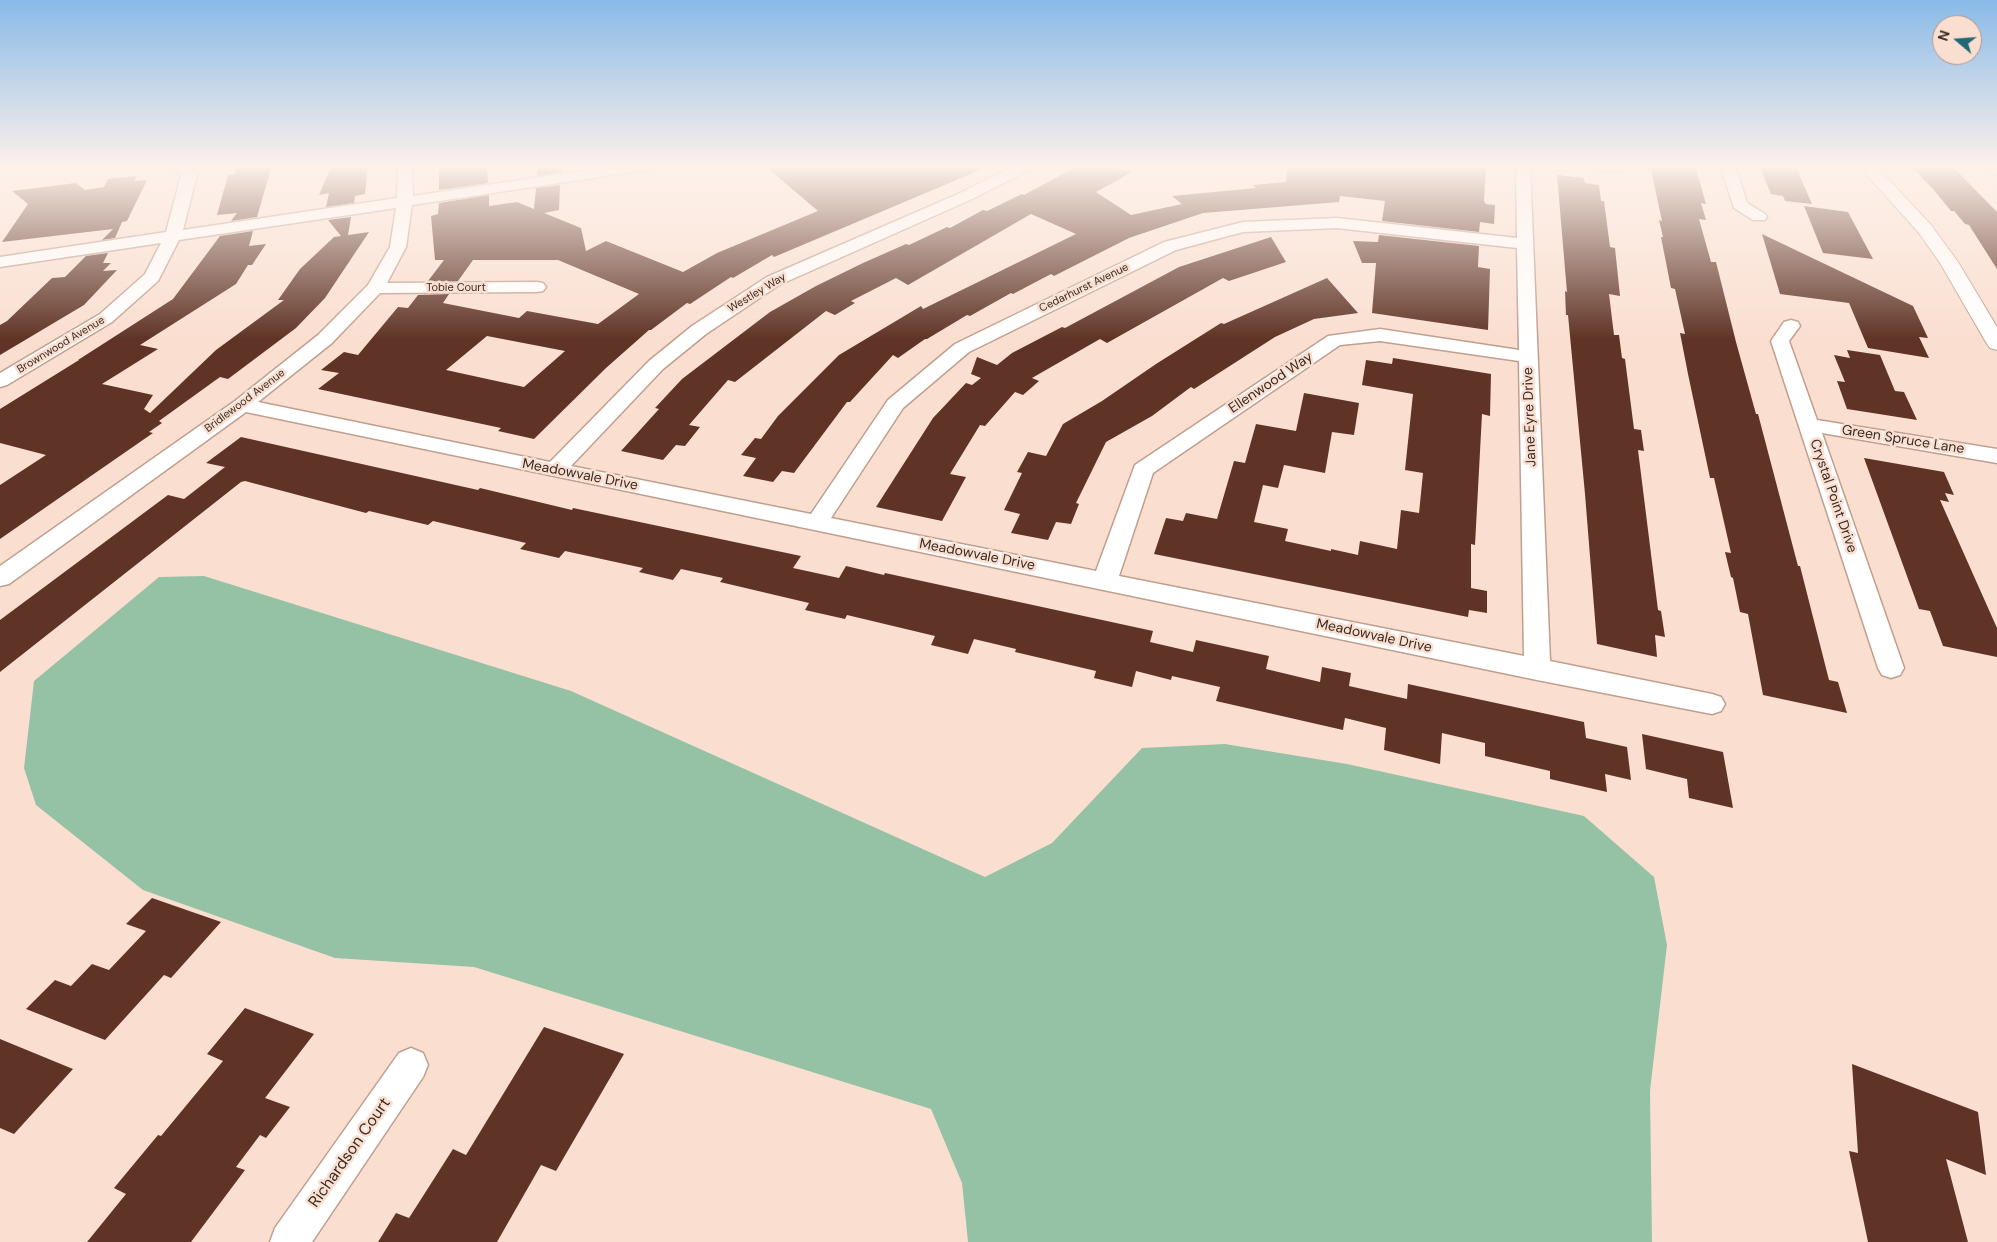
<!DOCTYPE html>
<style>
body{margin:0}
#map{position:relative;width:1997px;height:1242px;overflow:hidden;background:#fadfd1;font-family:"DM Sans",sans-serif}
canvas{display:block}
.north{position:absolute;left:1932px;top:15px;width:50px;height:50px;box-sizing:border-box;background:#fadfd1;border:1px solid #ac978c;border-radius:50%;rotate:288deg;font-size:14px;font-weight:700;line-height:20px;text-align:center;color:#382b24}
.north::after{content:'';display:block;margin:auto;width:18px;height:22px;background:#216877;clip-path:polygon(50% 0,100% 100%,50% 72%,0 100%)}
</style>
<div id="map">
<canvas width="1997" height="1242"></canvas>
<div class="north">N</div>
</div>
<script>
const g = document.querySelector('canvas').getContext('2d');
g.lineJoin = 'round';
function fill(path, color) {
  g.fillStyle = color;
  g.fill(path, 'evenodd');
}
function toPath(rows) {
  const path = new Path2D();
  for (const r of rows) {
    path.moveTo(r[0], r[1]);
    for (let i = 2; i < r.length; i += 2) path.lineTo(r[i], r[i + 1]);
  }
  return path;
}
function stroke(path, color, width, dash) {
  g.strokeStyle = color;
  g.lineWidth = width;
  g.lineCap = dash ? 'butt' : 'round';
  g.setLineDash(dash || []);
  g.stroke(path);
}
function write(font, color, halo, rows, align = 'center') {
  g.font = font + ' "DM Sans",sans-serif';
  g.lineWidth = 5;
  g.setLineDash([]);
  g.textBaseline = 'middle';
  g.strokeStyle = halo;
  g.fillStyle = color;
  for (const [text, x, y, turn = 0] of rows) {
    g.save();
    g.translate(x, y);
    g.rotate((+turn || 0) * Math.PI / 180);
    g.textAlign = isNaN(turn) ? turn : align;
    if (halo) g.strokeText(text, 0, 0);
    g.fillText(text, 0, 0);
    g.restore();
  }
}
const green = toPath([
 [204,576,571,691,985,877,1052,843,1142,748,1225,744,1347,764,1584,816,1654,877,1667,945,1650,1091,1652,1242,968,1242,962,1183,931,1109,474,967,335,958,143,890,36,805,24,768,34,681,159,577]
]);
const building = toPath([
 [237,165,272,165,257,217,231,221,237,213,217,215,228,175,235,174],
 [332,165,368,165,365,194,355,196,354,203,326,207,329,193,319,195],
 [439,165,487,165,488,183,439,190],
 [538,165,562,165,561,172,537,176],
 [764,165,992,165,774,257,772,255,733,278,731,277,690,304,687,303,651,330,649,330,606,368,534,439,498,431,501,428,318,389,339,373,321,370,344,352,358,355,398,307,408,308,418,295,449,294,443,303,519,318,527,311,598,324,639,294,558,260,473,260,458,281,428,281,444,260,435,260,431,216,438,214,439,203,489,195,489,206,517,202,534,209,536,188,560,185,559,210,544,213,581,228,586,251,606,241,683,272,717,253,818,211],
 [487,336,565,351,524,387,446,370],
 [1079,165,1102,165,1132,172,1096,192,1131,215,1182,204,1172,196,1256,188,1253,185,1286,182,1287,165,1486,165,1484,201,1486,204,1495,205,1494,224,1480,222,1479,232,1382,221,1385,201,1340,196,1339,202,1203,213,1129,238,1054,276,1051,274,1013,294,1011,293,970,316,967,315,927,339,925,339,898,358,893,355,850,402,847,402,794,473,782,471,773,482,743,476,756,458,741,455,755,438,761,439,778,416,839,355,921,306,923,309,1076,234,1031,214,908,285,896,278,851,301,855,303,835,315,826,311,735,382,728,380,689,425,700,427,685,446,676,445,663,460,621,451,659,409,655,408,682,379,770,312,816,286,863,263,906,244,909,245,947,227,950,228,983,210,987,211,1022,194,1024,195],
 [1650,165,1695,165,1706,204,1701,203,1706,220,1699,219,1711,262,1716,262,1736,342,1756,414,1758,414,1798,566,1800,566,1829,680,1838,682,1847,713,1763,695,1748,614,1740,612,1733,578,1731,577,1725,552,1731,553,1714,478,1710,478,1688,374,1680,333,1685,334,1675,289,1671,288,1661,237,1663,237,1659,220,1662,221],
 [1759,165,1795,165,1812,204,1785,201,1783,196,1771,194],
 [1910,165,1954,168,1997,212,1997,269,1969,225,1965,224,1954,211,1951,211,1933,189],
 [1557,175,1584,178,1585,183,1599,185,1601,201,1604,201,1610,247,1615,248,1620,296,1609,294,1614,335,1619,335,1622,358,1625,359,1634,429,1641,430,1644,451,1638,450,1658,610,1661,611,1665,637,1655,635,1657,657,1597,644,1585,494,1568,315,1566,315,1565,291,1567,292],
 [137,176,134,181,147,180,127,221,122,222,115,238,102,240,113,229,2,242,28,204,12,191,76,183,85,190,104,187,108,179],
 [1804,206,1848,212,1873,259,1823,253],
 [351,217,348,235,369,232,325,298,296,328,228,379,220,377,159,421,162,423,149,432,153,433,0,539,0,485,46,455,0,443,0,409,79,360,78,360,173,299,220,236,253,231,249,246,266,244,252,265,248,265,236,284,140,345,158,349,102,384,153,395,144,409,150,413,216,350,284,300,278,300,300,269,334,237,341,236,328,220],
 [1762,234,1913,306,1928,338,1919,337,1929,358,1868,348,1849,303,1780,294],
 [1379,235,1479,246,1478,267,1490,269,1488,330,1372,313,1376,263,1362,263,1353,241,1378,242],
 [1271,237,1286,262,1229,281,1223,278,1107,343,1100,339,1032,378,1039,381,1023,395,1015,392,985,426,980,425,950,474,966,477,942,521,876,507,933,418,966,383,972,385,981,378,971,374,977,357,997,365,1012,353,1062,327,1065,328,1179,267],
 [108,253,103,263,111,263,103,271,117,270,84,305,0,355,0,325,7,321,52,278,65,277,86,256],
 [1327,278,1358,313,1314,319,1275,337,1194,389,1191,387,1152,416,1106,442,1076,503,1079,504,1071,524,1056,522,1048,540,1011,533,1020,514,1004,510,1022,473,1017,472,1028,452,1046,456,1063,424,1102,401,1156,364,1221,323,1224,324],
 [1847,350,1880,355,1895,391,1904,392,1917,420,1847,409,1837,381,1845,382,1834,355,1850,358],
 [1393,358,1491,374,1490,416,1482,414,1475,545,1471,544,1471,588,1487,591,1487,613,1469,610,1468,617,1154,554,1166,518,1183,521,1186,513,1217,519,1234,461,1245,463,1256,424,1296,431,1304,393,1359,403,1354,435,1332,432,1325,473,1284,465,1278,488,1263,485,1254,522,1288,529,1285,541,1331,551,1331,549,1358,555,1360,541,1397,549,1401,510,1419,513,1423,473,1405,470,1413,394,1362,385,1366,360,1392,364],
 [241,437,478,490,480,488,572,510,573,508,801,556,793,568,839,578,846,566,884,575,885,573,1153,631,1150,642,1193,652,1196,640,1269,656,1266,669,1320,682,1322,667,1351,673,1349,686,1407,699,1408,684,1584,722,1586,738,1627,747,1631,780,1605,774,1607,792,1550,779,1550,771,1485,756,1485,743,1442,733,1440,764,1384,750,1386,728,1345,718,1343,730,1216,701,1220,687,1172,676,1171,680,1136,671,1132,687,1094,678,1096,671,1015,652,1016,649,974,639,968,654,931,645,935,636,847,615,845,619,805,610,809,603,720,582,723,578,681,569,673,580,639,572,643,568,565,551,559,558,520,549,526,543,433,521,428,525,369,511,366,513,245,481,241,482,0,672,0,620,168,495,184,499,225,467,206,463],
 [1864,458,1944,472,1954,495,1945,493,1949,502,1940,500,1997,628,1997,657,1943,646,1930,611,1919,609],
 [1642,734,1723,752,1733,808,1689,798,1687,779,1646,769],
 [152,898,221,922,171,978,164,975,105,1040,26,1009,55,980,71,986,92,964,109,970,146,931,126,924],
 [245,1008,314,1034,265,1098,290,1107,266,1138,260,1135,236,1167,245,1170,191,1242,87,1242,126,1194,114,1188,158,1135,161,1136,223,1061,207,1054],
 [544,1027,624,1054,556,1171,541,1165,497,1242,378,1242,396,1213,409,1218,453,1149,466,1155],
 [0,1039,73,1069,14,1134,0,1128],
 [1852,1064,1978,1112,1986,1175,1946,1159,1968,1242,1868,1242,1849,1151,1858,1153]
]);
const minor = toPath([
 [164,165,188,165,197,175,183,230,397,198,398,165,412,165,413,196,621,165,660,165,658,168,653,169,412,205,406,247,387,283,537,282,543,283,546,287,543,291,537,292,380,293,332,343,258,402,550,462,649,361,692,326,767,277,958,194,1016,165,1035,165,1033,168,970,200,779,285,706,334,663,369,571,466,811,514,888,400,955,344,1164,242,1243,222,1337,218,1517,238,1516,165,1530,165,1550,661,1712,694,1721,697,1725,704,1721,711,1712,714,1537,680,246,412,9,584,0,586,0,566,235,401,318,335,368,285,390,247,396,208,179,240,158,281,112,322,7,385,0,387,0,373,100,314,145,274,161,243,0,267,0,257,166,232,181,176,176,170,166,168,164,165],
 [1337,228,1517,248,1519,350,1380,329,1328,336,1135,465,1096,571,831,518,903,408,969,352,1176,250,1243,232,1337,228],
 [1380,341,1519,361,1524,656,1119,576,1153,473,1340,345,1380,341],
 [1586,165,1624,165,1625,168,1623,171,1618,172,1593,169,1588,168,1586,165],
 [1720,165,1735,165,1747,203,1765,214,1767,217,1765,220,1753,220,1734,208,1720,165],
 [1984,165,1997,165,1997,175,1992,173,1984,165],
 [1791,320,1798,322,1800,326,1789,341,1817,420,1997,449,1997,463,1822,433,1904,668,1900,675,1891,678,1882,675,1878,668,1771,341,1784,322,1791,320],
 [411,1048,423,1053,428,1065,423,1077,312,1242,270,1242,275,1228,399,1053,411,1048]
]);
const tertiary = toPath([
 [1858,165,1875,165,1931,225,1958,262,1997,327,1997,350,1990,348,1987,344,1940,263,1919,233,1858,165]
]);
const farStreetnames = [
 ["Tobie Court",456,288],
 ["Cedarhurst Avenue",1084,288,-26],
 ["Westley Way",757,293,-31],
 ["Brownwood Avenue",61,345,-31],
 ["Bridlewood Avenue",245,401,-37]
];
const streetNames = [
 ["Ellenwood Way",1271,383,-34],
 ["Jane Eyre Drive",1530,417,-92],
 ["Green Spruce Lane",1903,440,9],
 ["Meadowvale Drive",580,475,11],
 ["Crystal Point Drive",1833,496,71],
 ["Meadowvale Drive",977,555,11],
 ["Meadowvale Drive",1374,636,12]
];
const nearStreetnames = [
 ["Richardson Court",350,1153,-55]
];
fill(green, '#95c2a5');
fill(building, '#5f3426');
stroke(minor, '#bf9f8e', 3);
stroke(tertiary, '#bf9f8e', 2);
fill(minor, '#fff');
fill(tertiary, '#fff');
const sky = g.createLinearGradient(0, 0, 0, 339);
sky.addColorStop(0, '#89bae8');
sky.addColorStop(0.49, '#fdf1ea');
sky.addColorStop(1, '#fdf1ea00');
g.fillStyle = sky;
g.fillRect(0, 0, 1997, 339);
write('11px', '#382b24', '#fadfd1', farStreetnames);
write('14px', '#382b24', '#fadfd1', streetNames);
write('16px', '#382b24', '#fadfd1', nearStreetnames);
</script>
